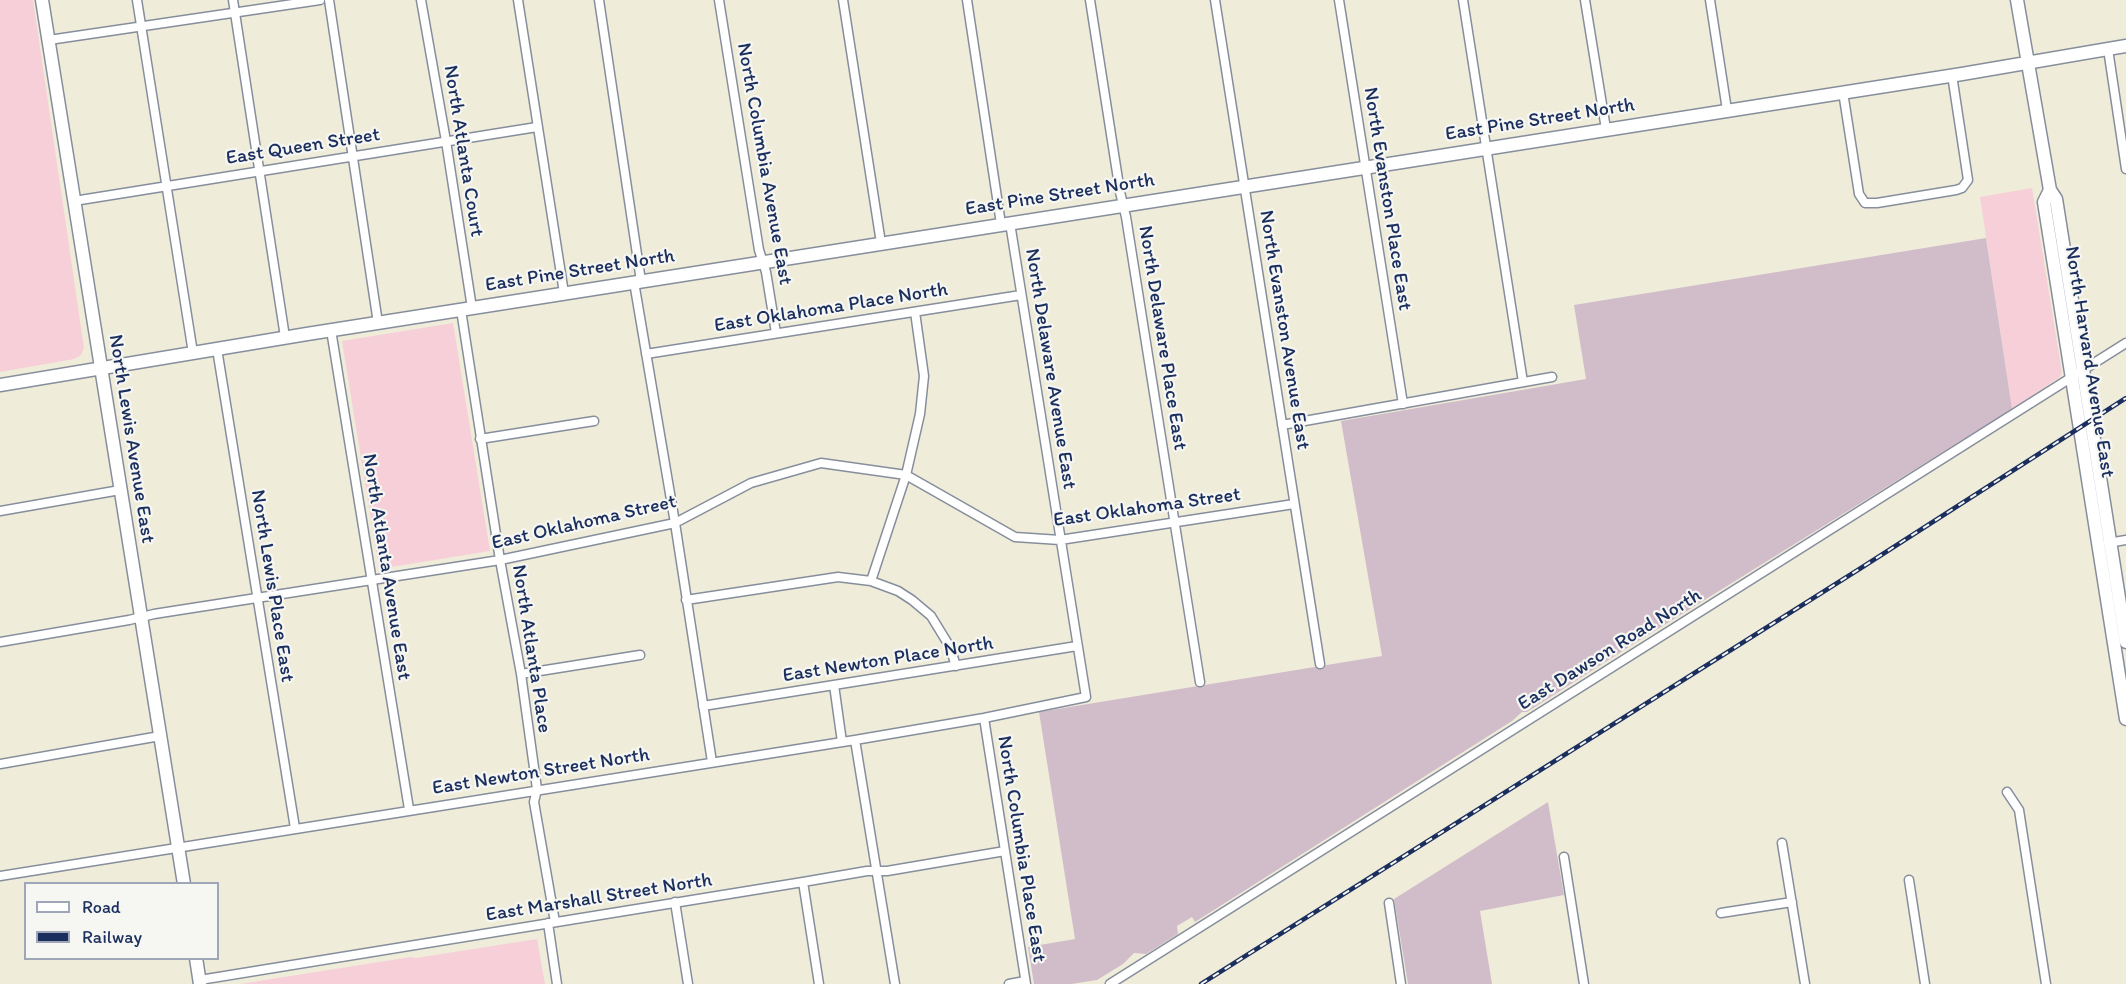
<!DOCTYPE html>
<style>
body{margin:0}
#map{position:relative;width:2126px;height:984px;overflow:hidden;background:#f0ecda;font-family:Itim,sans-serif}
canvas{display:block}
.legend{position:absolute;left:24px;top:882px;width:195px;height:78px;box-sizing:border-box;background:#f6f6f2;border:2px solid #9ea6b7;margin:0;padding:8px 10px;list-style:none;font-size:18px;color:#1b2f5e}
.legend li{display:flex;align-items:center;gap:12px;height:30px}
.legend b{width:30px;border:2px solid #9ea6b7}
</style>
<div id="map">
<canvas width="2126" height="984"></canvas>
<ul class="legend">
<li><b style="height:8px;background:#fff"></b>Road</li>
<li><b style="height:8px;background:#1b2f5e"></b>Railway</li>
</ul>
</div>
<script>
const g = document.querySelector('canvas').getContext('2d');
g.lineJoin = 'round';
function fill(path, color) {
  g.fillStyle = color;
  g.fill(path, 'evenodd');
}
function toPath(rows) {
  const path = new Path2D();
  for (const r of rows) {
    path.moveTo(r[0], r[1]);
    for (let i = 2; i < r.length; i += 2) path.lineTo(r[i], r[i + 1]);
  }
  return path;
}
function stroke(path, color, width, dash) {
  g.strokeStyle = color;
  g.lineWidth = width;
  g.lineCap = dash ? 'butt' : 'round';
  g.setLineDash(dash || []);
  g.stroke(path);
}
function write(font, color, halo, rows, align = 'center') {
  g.font = font + ' Itim,sans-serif';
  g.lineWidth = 4.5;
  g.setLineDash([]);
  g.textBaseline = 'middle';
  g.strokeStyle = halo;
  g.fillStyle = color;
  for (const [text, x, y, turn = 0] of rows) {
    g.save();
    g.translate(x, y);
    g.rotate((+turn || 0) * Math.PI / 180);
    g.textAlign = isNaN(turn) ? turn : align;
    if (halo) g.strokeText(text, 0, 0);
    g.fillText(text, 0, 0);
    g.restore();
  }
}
const built = toPath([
 [0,0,33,0,84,348,81,355,74,359,0,372],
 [2032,188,2062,373,2060,377,2012,409,1980,197],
 [453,323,490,551,379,569,342,341],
 [537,939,545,984,240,984,411,957,416,958]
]);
const industrial = toPath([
 [1986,238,2012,409,1632,645,1527,712,1522,712,1512,721,1195,922,1192,917,1177,926,1178,934,1146,954,1134,953,1123,964,1097,980,1071,984,1034,984,1028,947,1075,939,1039,712,1382,656,1341,421,1586,379,1574,305],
 [1548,802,1564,895,1480,911,1492,984,1408,984,1394,899]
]);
const minor = toPath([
 [137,0,193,353],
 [233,0,285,337],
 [329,0,378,323],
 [421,0,446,141,472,308],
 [518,0,564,293],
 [599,0,641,281],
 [719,0,759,250,766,272,776,333],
 [843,0,881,243],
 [967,0,1001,224],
 [1090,0,1120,192,1126,217,1200,682],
 [1215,0,1320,664],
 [1339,0,1403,404],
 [1463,0,1523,382],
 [1585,0,1606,129],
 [1710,0,1727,110],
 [49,40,320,0],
 [2108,49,2126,169],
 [1843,92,1859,194,1865,203,1877,203,1956,190,1962,188,1968,180,1952,75],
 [74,201,537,127],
 [634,282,675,523,712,762],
 [461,310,500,560,521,674,537,789,534,802,555,922],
 [331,330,409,809],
 [217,349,295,828],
 [646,354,1021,295],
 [1282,425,1552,377],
 [480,439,594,421],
 [0,511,120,490],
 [2108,543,2126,540],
 [871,581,906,475,920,414,924,376,915,312],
 [686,600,838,577,871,581,898,591,912,600,931,616,950,647,956,666],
 [0,642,129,620,154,614,500,560,675,523,751,483,821,463,906,475,1015,537,1060,540,1294,504],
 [521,674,640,655],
 [834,685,842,742],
 [703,706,1077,646],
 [984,718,1026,984],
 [855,740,895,984],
 [0,764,160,736],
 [2007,792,2019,810,2046,984],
 [1782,843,1805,984],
 [1564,857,1584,984],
 [0,876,855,740,984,718,1086,697,1010,223],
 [1909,880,1925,984],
 [803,882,819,984],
 [675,902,688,984],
 [1389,903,1401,984],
 [1721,913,1792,902],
 [548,923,557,984],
 [200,980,803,882,867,871,887,871,1005,851],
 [1009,984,1025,981],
 [1110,984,2126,343]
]);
const secondary = toPath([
 [42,0,184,884],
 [2017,0,2050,190,2056,199,2126,642],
 [2050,190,2044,202,2126,719],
 [0,385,307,334,1962,74,2126,46],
 [196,958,200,984]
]);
const rail = toPath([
 [1201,984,1861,568,2126,398]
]);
const streetNames = [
 ["East Pine Street North",1540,120,-9],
 ["East Queen Street",303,147,-9],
 ["North Atlanta Court",463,151,81],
 ["North Columbia Avenue East",764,164,80],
 ["East Pine Street North",1060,195,-9],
 ["North Evanston Place East",1387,199,81],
 ["East Pine Street North",580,271,-9],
 ["East Oklahoma Place North",831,308,-9],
 ["North Evanston Avenue East",1284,330,81],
 ["North Delaware Place East",1162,338,81],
 ["North Harvard Avenue East",2089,362,81],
 ["North Delaware Avenue East",1050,369,81],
 ["North Lewis Avenue East",131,439,81],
 ["East Oklahoma Street",1147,508,-8],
 ["East Oklahoma Street",584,523,-13],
 ["North Atlanta Avenue East",386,567,81],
 ["North Lewis Place East",272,586,81],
 ["North Atlanta Place",531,649,81],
 ["East Dawson Road North",1610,650,-32],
 ["East Newton Place North",888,660,-9],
 ["East Newton Street North",541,772,-9],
 ["North Columbia Place East",1021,849,81],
 ["East Marshall Street North",599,898,-9]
];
fill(built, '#f6cfd8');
fill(industrial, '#d1bdca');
stroke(minor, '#868e9c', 11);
stroke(secondary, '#868e9c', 15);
stroke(minor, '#fff', 8);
stroke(secondary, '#fff', 12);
stroke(rail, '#1b2f5e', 4.5);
stroke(rail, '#f6f6f2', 2, [7]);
write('20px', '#1b2f5e', '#f6f6f2', streetNames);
</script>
